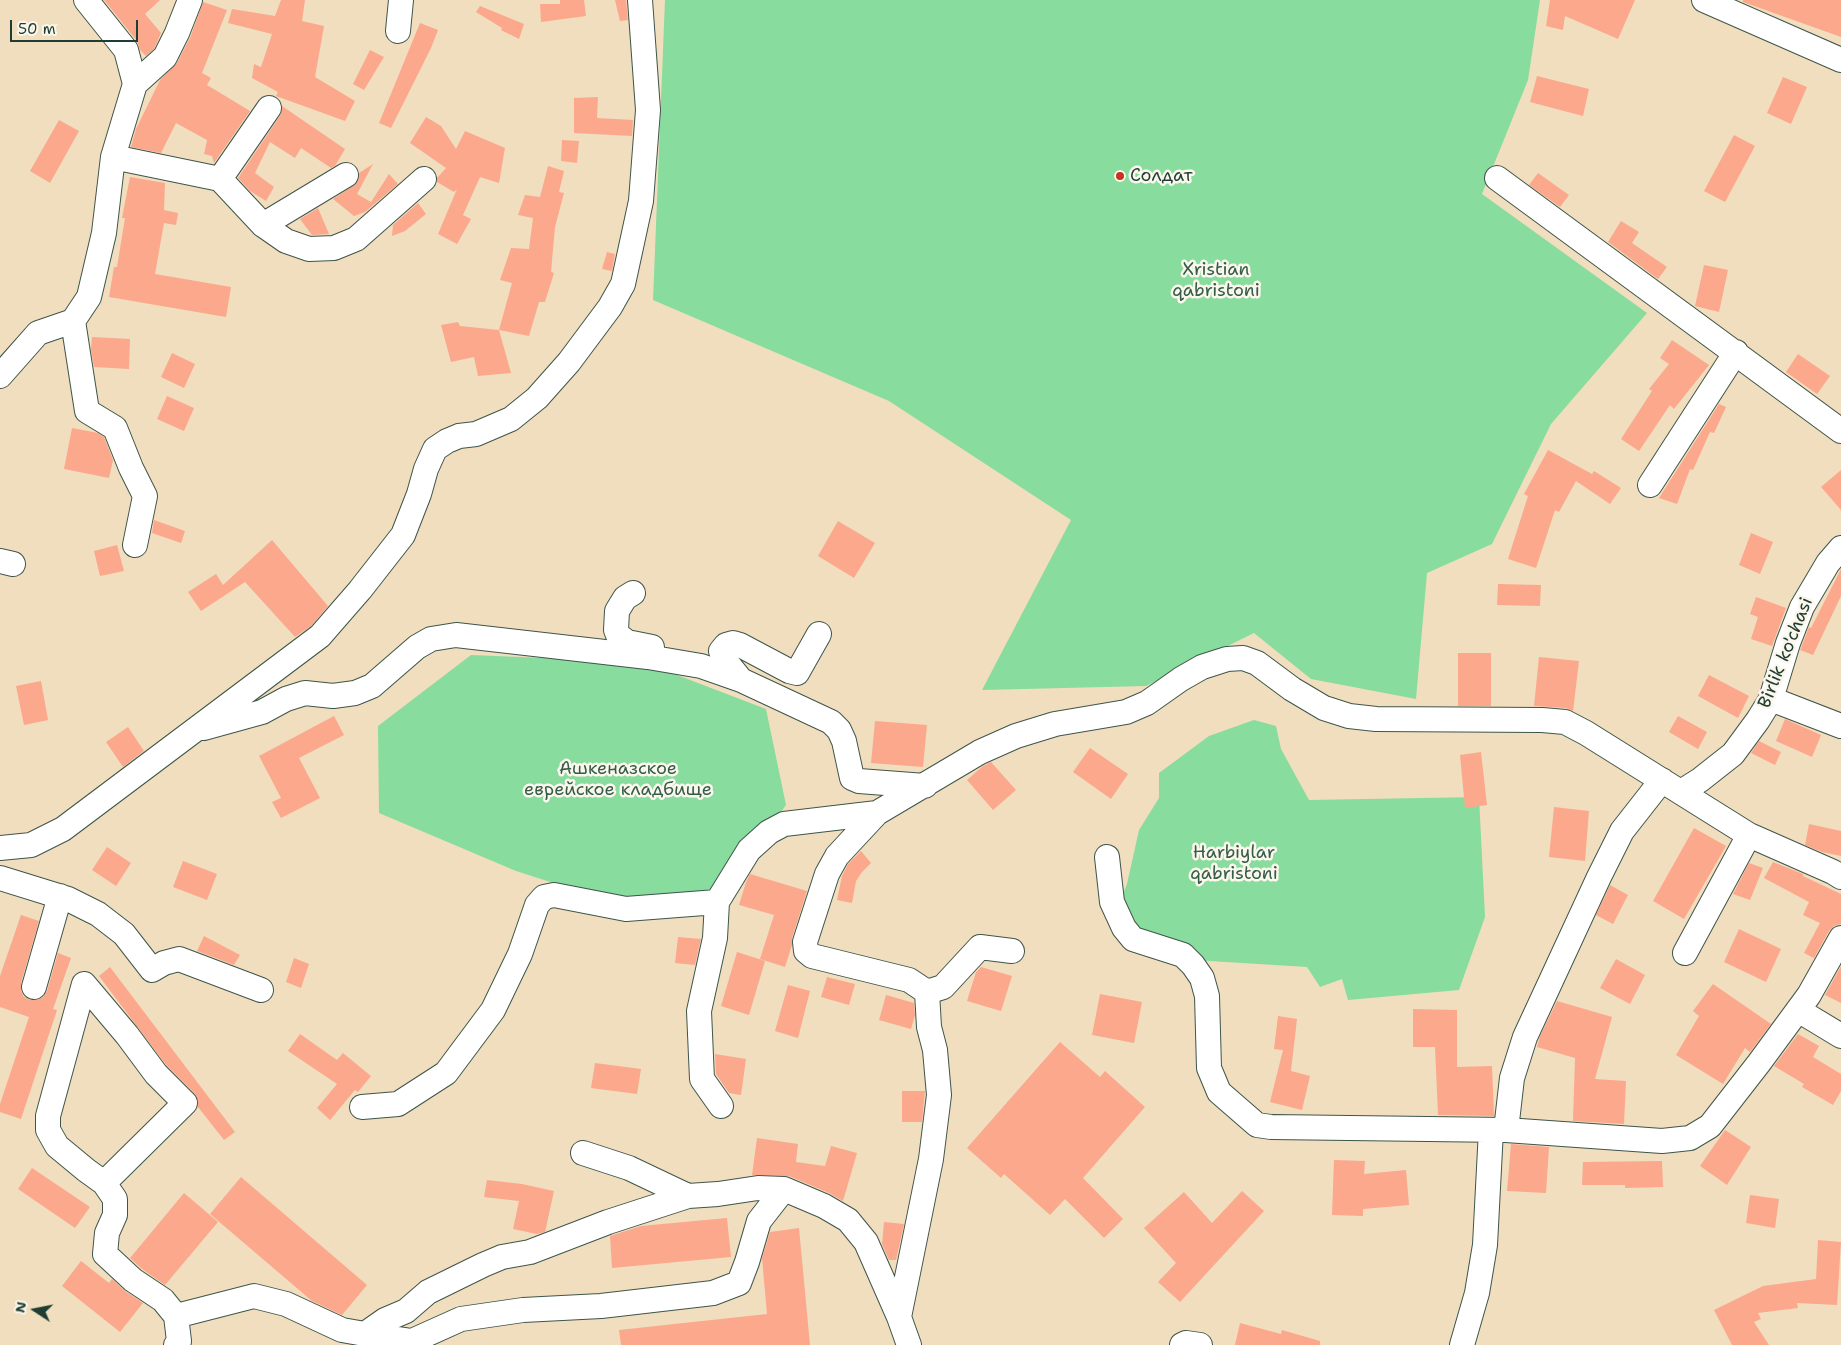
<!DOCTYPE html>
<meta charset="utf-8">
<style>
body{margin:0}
#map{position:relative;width:1841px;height:1345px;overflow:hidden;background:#f1debe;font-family:"Shantell Sans",sans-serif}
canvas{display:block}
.north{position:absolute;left:10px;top:1285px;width:50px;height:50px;-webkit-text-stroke:4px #fbf7ec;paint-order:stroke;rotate:281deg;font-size:14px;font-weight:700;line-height:20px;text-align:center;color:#1f3d34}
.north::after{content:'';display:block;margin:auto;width:18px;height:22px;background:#1f3d34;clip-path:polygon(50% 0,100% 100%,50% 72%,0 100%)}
.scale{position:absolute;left:10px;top:20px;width:128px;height:22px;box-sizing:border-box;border:2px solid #1f3d34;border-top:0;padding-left:6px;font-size:15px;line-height:18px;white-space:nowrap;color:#1f3d34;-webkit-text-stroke:4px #fbf7ec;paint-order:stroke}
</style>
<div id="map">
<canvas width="1841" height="1345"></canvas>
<div class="north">N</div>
<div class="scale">50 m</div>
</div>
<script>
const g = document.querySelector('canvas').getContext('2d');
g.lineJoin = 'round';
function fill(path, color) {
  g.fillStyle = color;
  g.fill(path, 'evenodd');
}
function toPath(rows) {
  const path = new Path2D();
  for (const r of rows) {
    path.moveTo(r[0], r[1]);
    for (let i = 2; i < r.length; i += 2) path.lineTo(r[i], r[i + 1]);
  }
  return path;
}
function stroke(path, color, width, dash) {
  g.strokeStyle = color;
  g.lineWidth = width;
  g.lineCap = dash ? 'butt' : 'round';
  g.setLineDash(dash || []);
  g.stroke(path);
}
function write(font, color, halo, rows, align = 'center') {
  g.font = font + ' "Shantell Sans",sans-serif';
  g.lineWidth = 5;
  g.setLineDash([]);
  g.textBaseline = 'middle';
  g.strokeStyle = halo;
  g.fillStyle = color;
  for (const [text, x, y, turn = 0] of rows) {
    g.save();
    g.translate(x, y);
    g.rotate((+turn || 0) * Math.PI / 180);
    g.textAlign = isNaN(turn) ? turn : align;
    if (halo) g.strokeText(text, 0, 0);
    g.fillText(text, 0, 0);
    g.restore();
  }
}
const green = toPath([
 [665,0,1540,0,1528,80,1482,194,1647,313,1551,424,1492,544,1427,573,1416,699,1311,679,1254,633,1146,686,982,690,1071,520,889,401,653,300],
 [471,655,643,662,766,709,786,805,718,899,635,909,516,871,379,813,378,726],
 [1254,720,1276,726,1281,749,1309,800,1479,797,1485,917,1459,990,1348,1000,1342,979,1320,987,1307,967,1177,959,1115,913,1127,884,1139,830,1159,798,1159,773,1209,736]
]);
const building = toPath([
 [104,0,160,0,145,14,161,33,154,49,146,56,140,50,137,41],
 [281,0,305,0,302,21,324,26,315,77,355,101,345,121,276,96,278,92,252,78,254,64,261,67,272,34,228,23,232,9,275,16],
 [560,0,584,0,586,16,541,22,540,4,560,4],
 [615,0,626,0,628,20,620,21],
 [1550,0,1635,0,1618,39,1565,16,1563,30,1546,26],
 [1743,0,1841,0,1841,37,1743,2],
 [203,2,227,10,202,73,211,78,207,85,250,111,214,163,212,156,204,154,207,140,176,123,161,153,131,147,136,129,160,80,177,63,190,38],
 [480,6,524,24,519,39,501,30,502,28,476,12],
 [420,23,438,30,431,48,391,128,379,123],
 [370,50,384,57,364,90,353,84],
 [1537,76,1589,89,1583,116,1530,102],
 [1783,77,1807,87,1791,124,1767,113],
 [598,97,597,118,633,120,632,136,574,133,574,98],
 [282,106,345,149,335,166,331,168,301,148,295,158,270,142,255,173,274,187,266,201,250,191,238,178,280,116],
 [426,117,441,126,456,149,465,131,505,148,499,183,480,177,463,215,471,219,457,244,438,234,457,189,454,192,437,182,437,178,446,168,410,143],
 [59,120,79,131,50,183,30,171],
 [1734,135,1755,146,1725,202,1704,191],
 [562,140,579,141,577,163,561,161],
 [373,164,357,194,371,202,389,174,398,184,365,212,354,216,333,199,353,186,358,181,359,173],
 [548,166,564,171,559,192,564,193,555,227,551,272,554,273,545,302,539,302,529,336,499,330,512,283,500,280,511,248,529,249,533,218,518,215,525,195,540,197],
 [1538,173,1569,195,1560,207,1529,185],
 [130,177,165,183,164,210,178,213,176,225,164,223,155,274,231,287,226,317,109,297,114,267,117,267,125,218,122,218],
 [418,203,426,214,405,231,392,236,393,225],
 [318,208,329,234,312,235,300,219],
 [1621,221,1639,232,1632,243,1667,267,1658,279,1608,242],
 [607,252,615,254,612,271,602,269],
 [1704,265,1728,270,1719,312,1695,306],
 [458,322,460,326,499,330,511,373,478,376,474,357,451,362,441,325],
 [92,337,130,339,129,369,94,367,91,349],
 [1672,340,1709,365,1674,409,1670,405,1639,451,1621,439,1652,391,1649,389,1669,364,1660,358],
 [172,353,195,364,184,388,161,377],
 [1798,354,1830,376,1817,394,1786,372],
 [167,396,194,408,184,431,157,419],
 [1719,404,1726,407,1714,433,1710,432,1693,470,1690,469,1677,504,1659,498],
 [72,428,98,433,104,437,113,460,109,478,64,469],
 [1548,450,1592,474,1594,471,1621,488,1610,504,1576,481,1559,512,1555,510,1536,568,1508,559,1528,496,1524,494],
 [1841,470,1841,510,1821,487],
 [154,520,185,531,181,543,152,533],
 [838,521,875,543,854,578,818,556],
 [1751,533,1773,542,1760,574,1739,565],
 [272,540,328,606,311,626,295,637,245,582,201,611,188,592,216,574,223,585],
 [117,545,124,571,100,576,94,551],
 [1841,569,1841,596,1813,655,1800,650,1801,648,1809,627,1811,628],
 [1498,584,1541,585,1540,606,1497,605],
 [1756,597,1786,608,1772,646,1751,639,1758,617,1750,614],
 [1458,653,1491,653,1491,706,1458,706],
 [1539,657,1579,661,1573,711,1566,708,1534,706],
 [1709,675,1749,696,1738,718,1698,696],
 [41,681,48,720,24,725,16,686],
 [334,716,344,735,299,758,320,798,281,818,272,802,281,798,259,756],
 [1678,716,1707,732,1698,749,1669,732],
 [1785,719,1821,735,1812,757,1776,741],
 [875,721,927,725,923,767,871,763],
 [128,727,144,751,123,767,106,742],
 [1759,741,1781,752,1775,765,1751,753],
 [1090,748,1128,774,1111,799,1073,772],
 [1481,752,1487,805,1465,808,1460,755],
 [991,762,1016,790,993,810,967,780,983,766],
 [1554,807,1589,811,1585,861,1549,857],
 [1809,824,1841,831,1841,856,1822,852,1805,845],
 [1694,828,1726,846,1684,919,1653,901],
 [107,847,131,863,116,886,92,870],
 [861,851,871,863,862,872,856,881,852,903,837,900,842,876,848,864],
 [183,861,217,874,207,900,173,887],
 [1773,862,1803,874,1803,876,1841,894,1841,924,1834,926,1829,931,1814,958,1804,953,1820,923,1803,915,1809,902,1764,878],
 [1749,863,1763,868,1750,900,1733,894],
 [750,874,807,891,792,938,792,945,785,967,760,959,774,915,739,905,746,882],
 [1610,885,1628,895,1613,924,1596,915],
 [21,915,39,921,21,983,21,991,24,997,30,1000,37,1000,43,997,47,991,58,953,71,958,53,1009,57,1010,21,1119,0,1112,0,1104,29,1017,0,1007,0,976],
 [1739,929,1781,949,1766,982,1724,962],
 [204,936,240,955,234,965,197,951],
 [678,937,701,939,695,965,675,963],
 [737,952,765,961,749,1015,721,1006],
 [294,958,309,964,301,988,286,982],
 [1616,959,1645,975,1630,1004,1600,988],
 [1841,966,1841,1003,1825,995],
 [110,967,235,1132,224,1140,198,1107,198,1100,195,1094,167,1066,99,976],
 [981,967,1012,976,1001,1011,967,1001,976,972],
 [827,977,855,984,849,1005,821,997],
 [1713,984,1771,1024,1750,1052,1745,1048,1723,1084,1676,1055,1699,1016,1693,1011],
 [788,985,810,991,798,1038,775,1031],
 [1100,994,1142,1002,1134,1043,1092,1035],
 [886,995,914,1003,915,1015,911,1029,879,1020],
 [1557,1001,1612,1017,1595,1079,1626,1081,1624,1124,1573,1121,1575,1058,1537,1047,1540,1036],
 [1413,1009,1457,1010,1457,1067,1492,1066,1494,1116,1438,1115,1435,1047,1413,1047],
 [1278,1016,1297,1019,1291,1071,1310,1076,1302,1110,1270,1102,1283,1050,1274,1049],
 [300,1034,337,1060,343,1053,371,1076,358,1092,355,1090,330,1120,317,1108,337,1084,288,1051],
 [1798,1034,1819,1046,1813,1057,1841,1074,1841,1091,1833,1105,1802,1087,1804,1084,1774,1066],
 [1060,1042,1100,1077,1105,1071,1145,1107,1083,1178,1123,1219,1104,1238,1065,1199,1050,1215,1004,1174,1001,1178,967,1148],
 [715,1054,746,1059,741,1095,729,1093,716,1074],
 [595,1063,641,1069,637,1094,591,1088],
 [902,1091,925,1091,922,1122,902,1122],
 [1725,1130,1751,1147,1727,1185,1700,1166],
 [757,1138,798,1144,796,1162,825,1166,831,1146,857,1153,843,1201,829,1193,789,1176,752,1175],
 [1511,1144,1549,1147,1546,1193,1507,1191],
 [1334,1160,1365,1161,1364,1174,1406,1170,1409,1205,1363,1209,1363,1216,1332,1215],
 [1662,1161,1663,1187,1625,1188,1625,1185,1582,1185,1583,1162],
 [32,1168,90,1207,75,1228,18,1189],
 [241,1177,367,1285,342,1315,312,1301,210,1214],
 [487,1180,522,1184,554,1191,545,1232,537,1234,513,1229,519,1201,484,1197],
 [1242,1191,1264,1211,1180,1302,1158,1282,1176,1263,1144,1228,1184,1192,1212,1223],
 [184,1193,218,1222,165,1285,142,1269,130,1258],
 [1750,1195,1779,1199,1775,1228,1746,1223],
 [727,1218,731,1257,612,1268,610,1236,641,1226],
 [884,1222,904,1224,896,1260,889,1260,882,1244],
 [799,1228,810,1345,621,1345,619,1330,767,1314,762,1258,770,1232],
 [1818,1240,1841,1242,1837,1305,1797,1303,1798,1308,1758,1313,1761,1319,1754,1322,1769,1345,1732,1345,1714,1310,1763,1286,1816,1279],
 [81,1261,109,1283,112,1279,125,1291,143,1303,120,1332,62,1286],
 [1240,1323,1281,1334,1282,1330,1320,1341,1320,1345,1235,1345]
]);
const minor = toPath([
 [1704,0,1841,60],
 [398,31,401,0],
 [135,84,165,57,177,33,190,0],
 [113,157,220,179,269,108],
 [1497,178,1841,431],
 [220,179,263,225,286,241,309,249,334,248,356,239,424,179],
 [263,225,346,175],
 [73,321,87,411,115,428,131,468,145,496,135,545],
 [0,376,38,333,73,321,89,297,104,233,113,157,135,84,126,50,86,0],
 [1650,485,1736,352],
 [0,561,13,564],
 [633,593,625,598,617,611,616,630,618,635,627,642,652,647],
 [741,680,724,659,721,651,726,645,733,643,740,645,789,671,797,673,819,634],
 [1771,699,1841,726],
 [204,728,262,712,286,699,305,693,333,696,355,693,372,686,417,647,431,639,456,635,648,657,701,666,741,680,831,722,839,730,844,741,852,778,859,781,925,786],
 [1681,792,1700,780,1733,754,1758,720,1771,699,1788,643,1802,607,1828,563,1841,548],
 [877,813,837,856,827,874,805,942,806,951,812,956,909,980,927,992,929,1027,935,1050,939,1095,931,1159,899,1317],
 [0,848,31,845,63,829,320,636,360,590,403,535,419,494,426,469,435,449,447,441,459,436,476,434,511,419,537,398,569,362,610,307,623,284,641,201,648,110,640,0],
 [1107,857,1112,902,1124,928,1133,939,1183,955,1193,965,1202,978,1207,996,1209,1068,1219,1092,1257,1125,1271,1127,1506,1130,1662,1141,1690,1138,1710,1126,1759,1063,1809,995,1841,938],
 [0,878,68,899,98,914,124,934,152,970,164,963,179,959,261,990],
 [717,902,715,938,699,1011,702,1079,721,1106],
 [1685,953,1749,835],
 [34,987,60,896],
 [927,992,943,987,980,947,1012,951],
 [1798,1010,1841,1036],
 [362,1107,398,1104,446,1073,493,1010,520,954,537,905,544,897,554,895,626,909,717,902,749,850,769,832,784,824,877,813,980,752,1016,736,1055,724,1126,712,1147,703,1181,679,1202,667,1227,659,1243,658,1257,663,1292,689,1324,708,1349,716,1376,719,1542,720,1565,722,1586,733,1749,835,1833,872,1841,877],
 [1506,1130,1512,1078,1525,1037,1599,877,1622,831,1662,780],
 [583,1153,629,1168,688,1196,718,1194,758,1188,784,1189,824,1206,848,1220,866,1242,899,1317,909,1345],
 [104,1183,185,1103,156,1074,127,1035,84,984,48,1116,48,1130,57,1146,86,1170,104,1183,115,1199,115,1215,107,1233,105,1254,133,1280,163,1300,176,1316,179,1341,176,1345],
 [176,1316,254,1296,286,1304,342,1330,365,1334,385,1320,406,1311,428,1292,483,1265,502,1257,530,1252,608,1222,688,1196],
 [365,1334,412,1341,461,1319,523,1310,601,1306,713,1293,739,1283,747,1262,759,1221,784,1189],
 [1182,1345,1186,1343,1200,1345],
 [1462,1345,1477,1293,1485,1245,1491,1130]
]);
const markers = [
 [1120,176,5,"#c8321e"]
];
const poiNames = [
 ["Солдат",1130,176]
];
const parkNames = [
 ["Xristian",1216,270],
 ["qabristoni",1216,291],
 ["Ашкеназское",618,769],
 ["еврейское кладбище",618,790],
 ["Harbiylar",1234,853],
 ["qabristoni",1234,874]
];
const streetNames = [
 ["Birlik ko'chasi",1786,653,-68]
];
fill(green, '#88dc9d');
fill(building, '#fba88d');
stroke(minor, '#3e5549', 26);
stroke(minor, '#fff', 24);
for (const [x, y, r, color] of markers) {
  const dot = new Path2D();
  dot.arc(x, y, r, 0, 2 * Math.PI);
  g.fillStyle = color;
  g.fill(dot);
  stroke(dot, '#fbf7ec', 2);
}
write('18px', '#1f3d34', '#fbf7ec', poiNames, 'left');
write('18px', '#345d49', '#fbf7ec', parkNames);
write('18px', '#1f3d34', '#fbf7ec', streetNames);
</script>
